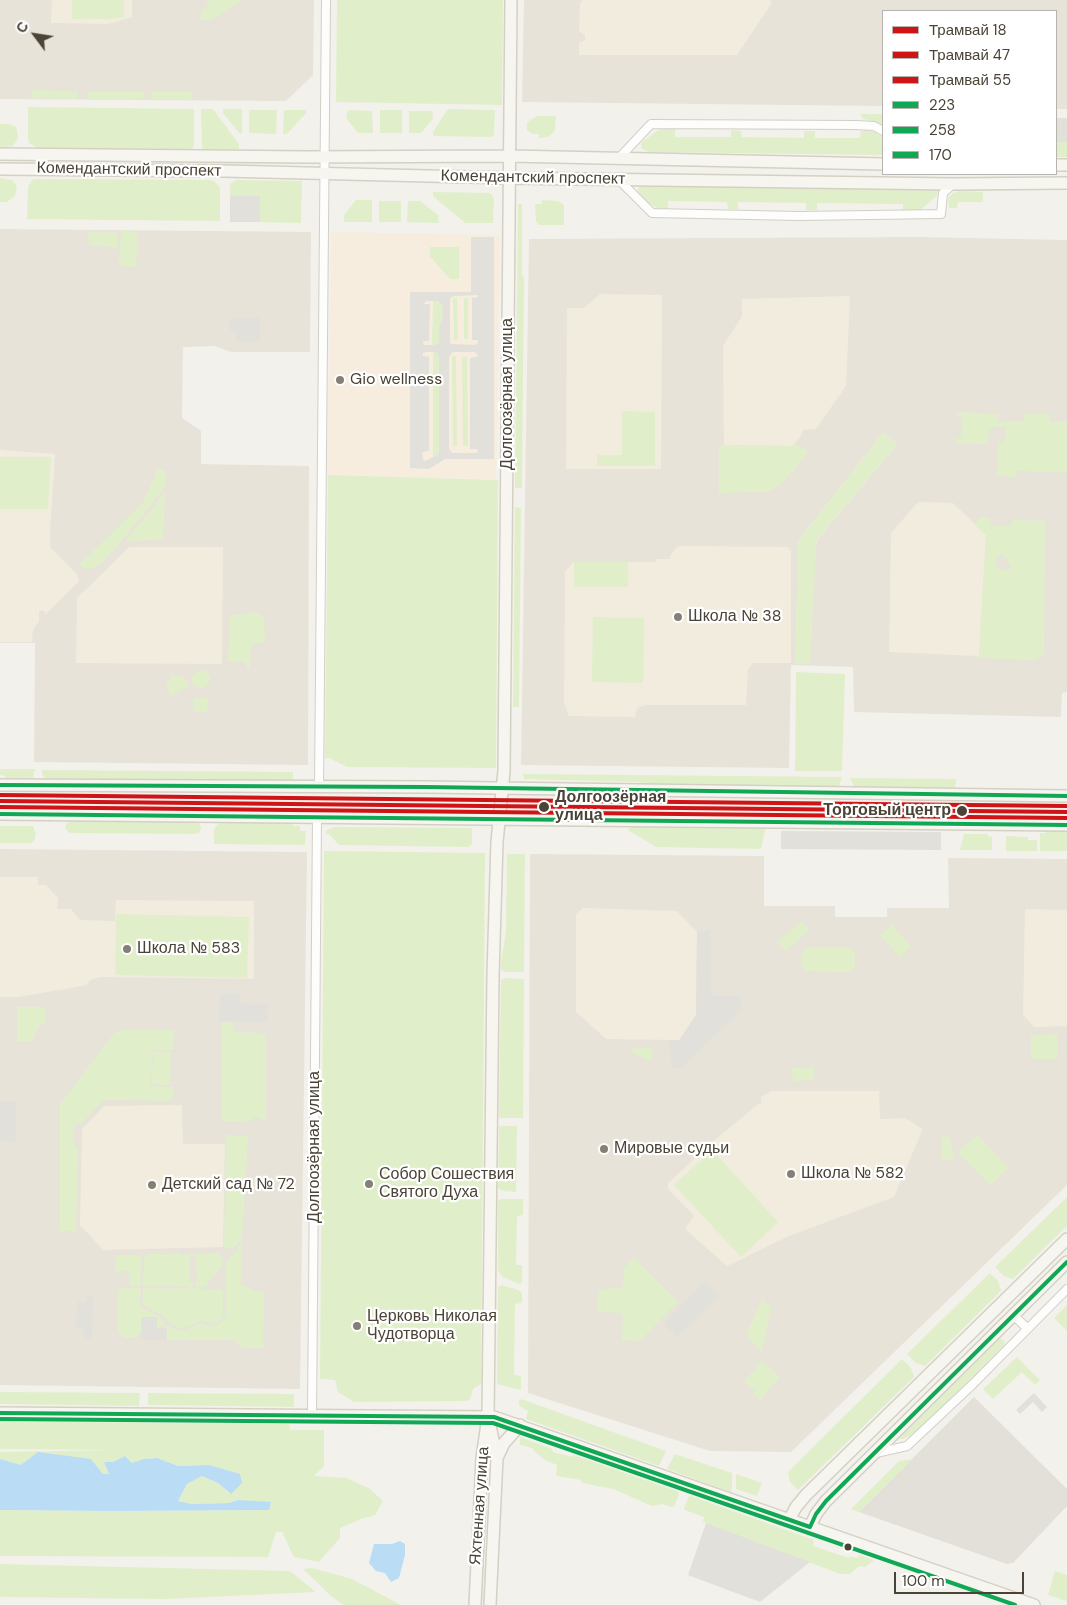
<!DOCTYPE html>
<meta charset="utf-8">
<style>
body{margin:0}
#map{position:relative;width:1067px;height:1605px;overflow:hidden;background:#f3f1ec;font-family:"DM Sans",sans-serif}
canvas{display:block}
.legend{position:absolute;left:882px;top:10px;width:175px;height:165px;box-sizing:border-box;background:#fff;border:1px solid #b7b4af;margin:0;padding:6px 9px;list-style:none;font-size:15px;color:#4a4336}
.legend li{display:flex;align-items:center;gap:10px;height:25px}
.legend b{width:25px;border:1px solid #b7b4af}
.north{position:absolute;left:10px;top:10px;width:50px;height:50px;-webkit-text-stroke:4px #fff;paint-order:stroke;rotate:301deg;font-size:14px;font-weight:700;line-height:20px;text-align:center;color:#4a4336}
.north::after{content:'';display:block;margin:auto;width:18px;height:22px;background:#4a4336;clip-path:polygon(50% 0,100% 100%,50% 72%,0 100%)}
.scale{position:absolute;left:894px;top:1572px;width:130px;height:22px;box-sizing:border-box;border:2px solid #4a4336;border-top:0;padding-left:6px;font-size:15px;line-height:18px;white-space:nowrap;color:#4a4336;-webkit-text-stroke:4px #fff;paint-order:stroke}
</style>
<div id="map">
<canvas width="1067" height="1605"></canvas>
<ul class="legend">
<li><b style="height:6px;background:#ce1417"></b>Трамвай 18</li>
<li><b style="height:6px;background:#ce1417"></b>Трамвай 47</li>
<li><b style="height:6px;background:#ce1417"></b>Трамвай 55</li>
<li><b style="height:6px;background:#10a855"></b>223</li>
<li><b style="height:6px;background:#10a855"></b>258</li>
<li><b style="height:6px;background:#10a855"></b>170</li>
</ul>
<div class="north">С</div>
<div class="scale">100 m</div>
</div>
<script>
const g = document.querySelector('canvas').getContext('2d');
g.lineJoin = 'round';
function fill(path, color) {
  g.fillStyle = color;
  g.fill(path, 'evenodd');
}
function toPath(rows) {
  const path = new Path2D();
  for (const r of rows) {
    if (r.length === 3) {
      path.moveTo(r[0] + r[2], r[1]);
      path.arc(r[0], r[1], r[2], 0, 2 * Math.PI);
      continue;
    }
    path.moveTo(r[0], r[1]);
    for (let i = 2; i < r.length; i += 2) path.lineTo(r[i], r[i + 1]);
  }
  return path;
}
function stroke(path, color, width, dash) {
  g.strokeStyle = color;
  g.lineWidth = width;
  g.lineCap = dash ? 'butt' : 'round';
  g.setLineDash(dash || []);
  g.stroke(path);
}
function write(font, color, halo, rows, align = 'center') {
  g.font = font + ' "DM Sans",sans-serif';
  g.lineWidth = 4.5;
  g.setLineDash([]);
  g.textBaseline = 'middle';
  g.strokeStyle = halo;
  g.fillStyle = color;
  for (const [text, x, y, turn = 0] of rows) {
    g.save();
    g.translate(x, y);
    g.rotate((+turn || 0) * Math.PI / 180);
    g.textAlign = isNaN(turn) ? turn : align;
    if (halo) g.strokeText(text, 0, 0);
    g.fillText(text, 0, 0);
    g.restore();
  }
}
const residential = toPath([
 [0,0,314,0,313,75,286,101,0,99],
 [524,0,1067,0,1067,109,1056,109,1056,11,883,11,883,106,522,102],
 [0,229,311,232,310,352,231,352,215,346,183,347,182,418,201,431,201,464,309,466,308,765,34,762,35,643,0,643],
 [918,237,1067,240,1067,692,1062,693,1061,717,854,712,853,667,791,665,789,768,521,765,529,239],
 [883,433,897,444,817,540,796,664,798,541],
 [0,849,307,852,300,1389,0,1385],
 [530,854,764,856,764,906,835,906,835,917,887,917,887,908,949,908,948,858,1067,859,1067,1185,791,1452,710,1451,528,1393]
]);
const commercial = toPath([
 [331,232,500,235,496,479,327,476]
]);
const industrial = toPath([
 [974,1397,1067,1489,1067,1506,1013,1563,1007,1564,859,1512]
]);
const education = toPath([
 [52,0,132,0,132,17,108,24,51,23],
 [583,0,770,0,772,3,737,55,579,55,579,43,585,40,585,35,579,31,580,3],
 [600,294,662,295,661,469,566,469,567,308,584,308],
 [850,296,846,386,816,429,803,430,802,434,793,446,724,445,723,346,742,316,742,299],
 [0,448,1,450,55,454,50,532,50,547,77,574,79,581,45,615,45,611,39,611,39,621,33,630,32,642,0,642],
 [918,502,953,503,986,535,979,656,889,652,891,533],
 [683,546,788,547,791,551,791,663,753,663,748,670,746,705,645,705,637,708,635,717,569,716,564,703,565,572,573,562,655,562,656,559,670,559,671,554,677,547],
 [129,547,223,547,222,664,76,663,77,598],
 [0,877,38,877,38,885,46,885,58,898,57,909,71,909,80,920,115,921,116,900,254,901,254,979,101,977,90,980,87,985,19,997,0,997],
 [583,908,677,911,697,932,696,1015,679,1040,606,1039,576,1012,576,914],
 [1025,909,1067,910,1067,1026,1034,1027,1023,1015],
 [771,1091,879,1091,880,1119,905,1118,923,1129,894,1197,789,1236,727,1266,685,1229,694,1216,668,1189,668,1183,716,1139,758,1104,761,1104,761,1097],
 [182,1105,183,1144,225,1144,223,1247,103,1250,80,1225,82,1129,104,1106]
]);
const green = toPath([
 [72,0,124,0,124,17,110,19,72,19],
 [209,0,242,0,211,20,201,20,201,11,206,8],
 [337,0,503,0,502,105,336,102],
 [32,90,77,91,77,99,32,98],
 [88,92,145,92,145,99,88,99],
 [152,92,192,92,192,100,152,99],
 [28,107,194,109,194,146,191,149,37,148,29,143,28,138],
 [201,109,213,109,239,144,239,149,202,149],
 [223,109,242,109,242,133,239,133,223,113],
 [448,109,495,110,494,135,491,137,433,136,433,132],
 [249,110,277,110,276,134,249,133],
 [284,110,306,110,306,113,287,134,283,134],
 [348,110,372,111,373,133,358,133,346,118],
 [380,110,402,110,402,133,380,133],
 [409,111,432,111,433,119,421,133,409,133],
 [860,114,883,114,883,125,877,122,863,119],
 [537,116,556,116,555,131,548,137,539,138,539,134,533,134,527,130,527,122],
 [0,124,10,124,16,127,17,130,18,139,13,146,0,147],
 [663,128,675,129,675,137,731,137,731,130,741,131,742,137,804,138,804,131,815,131,815,138,860,138,861,131,869,131,875,132,883,138,883,155,649,152,641,148,642,142,657,131],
 [1056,142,1067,142,1067,157,1056,157],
 [0,178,12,180,17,186,15,196,7,202,0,202],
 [35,179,211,180,215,182,220,187,220,221,27,219,28,187,32,180],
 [236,180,302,181,301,223,260,222,260,196,230,196,230,186,231,183],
 [641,185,936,188,938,192,936,197,920,210,903,210,903,204,817,203,817,210,806,210,806,203,738,202,738,209,728,209,727,202,668,201,668,209,659,209,645,201,638,193,638,189],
 [959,191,983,192,983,202,958,202,957,208,949,208,948,198,952,194],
 [433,192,490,193,494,199,493,223,465,223,433,196],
 [356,200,372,200,372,222,344,222,344,215],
 [542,200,558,201,564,205,564,225,539,225,536,221,535,204,542,204],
 [379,201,401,201,401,222,379,222],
 [408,201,420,201,438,215,439,223,407,222],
 [518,204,522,204,522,276,524,277,522,488,515,488],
 [121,230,138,232,136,267,119,266],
 [88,232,118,233,117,248,89,245],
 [430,247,459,247,459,279,450,279,433,260,433,258,430,257],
 [453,298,457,298,458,340,454,340],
 [464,298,468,298,468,339,464,339],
 [433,301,440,301,443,305,442,320,439,326,439,342,436,345,432,345],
 [433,352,436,352,439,356,439,453,433,457],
 [452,356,456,356,457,446,453,446],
 [462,357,467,357,468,446,463,446],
 [622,411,655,412,655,466,597,466,597,455,622,455],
 [958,412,998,414,998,422,1024,421,1025,414,1049,414,1049,421,1067,421,1067,472,1016,471,1015,477,997,476,998,442,1004,442,1006,427,989,427,988,444,955,443,955,439,962,438,962,417,956,416],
 [883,433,897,444,817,540,816,546,810,664,795,664,798,541],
 [795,443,808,452,789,476,773,490,764,492,719,493,719,445,793,446],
 [0,457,51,457,48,509,0,509],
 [157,469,166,469,165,487,121,542,100,565,98,564,94,568,84,569,79,565,143,502,155,476],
 [328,475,498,480,496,768,347,767,329,758,325,758],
 [165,492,163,539,125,542],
 [515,507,521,508,519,707,513,707],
 [980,517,990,518,990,526,1012,526,1012,520,1045,521,1044,650,1043,654,1036,660,979,658,977,656,979,656,986,535,974,524],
 [1002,553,1012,567,1007,570,1001,570,996,566,996,560],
 [574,562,628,562,628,587,574,587],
 [251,611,263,616,264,619,265,642,251,644,250,668,247,668,245,661,228,662,230,615,248,614],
 [593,617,644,618,643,683,592,682],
 [201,679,9],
 [796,672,845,674,842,771,795,771],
 [171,675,181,676,185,679,189,686,169,697,169,691,166,685,170,680],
 [193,698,208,698,207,712,193,711],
 [0,769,35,769,34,774,32,780,5,780,5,776,0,775],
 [42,770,293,772,293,782,45,780,42,773],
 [523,774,842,777,839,787,662,786,637,782,524,779],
 [850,778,956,779,955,789,855,788],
 [71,820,194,821,199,823,201,827,200,832,195,834,71,833,68,832,65,828,67,823],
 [222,822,293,822,293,826,300,826,300,831,306,831,305,845,214,844,214,829,219,823],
 [660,825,766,826,761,849,656,847,628,830,628,828],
 [0,826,33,826,36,834,35,839,32,843,0,843],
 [335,827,472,828,472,844,468,847,339,845,329,834,325,834,327,830],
 [1046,829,1067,829,1067,851,1040,851,1040,833,1046,833],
 [964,834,988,834,988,836,992,837,992,850,960,850],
 [1006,836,1028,837,1028,840,1037,840,1037,851,1006,851],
 [324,851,485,853,481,1384,473,1389,470,1399,466,1401,354,1402,338,1392,335,1380,320,1379],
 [507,854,525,854,524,972,506,972,501,970,501,962,506,931],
 [116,914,249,917,247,978,115,975],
 [801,921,809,930,786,951,778,942],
 [892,925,911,947,900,957,880,935],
 [806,947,849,947,855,952,855,967,850,972,806,971,801,966,802,952],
 [506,978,524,979,523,1118,499,1118,501,980],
 [17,1007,45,1007,45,1023,40,1024,32,1041,17,1041],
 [222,1022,233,1023,234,1032,266,1033,266,1121,262,1121,262,1117,251,1117,250,1122,222,1121],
 [124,1030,174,1030,173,1050,152,1050,151,1086,174,1087,172,1101,104,1100,81,1124,74,1125,73,1143,78,1150,76,1231,60,1231,60,1104,115,1032],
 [1057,1034,1057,1059,1031,1059,1031,1035],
 [648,1046,651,1048,653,1051,651,1062,629,1051,635,1048,642,1049],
 [153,1051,171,1052,170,1085,152,1084],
 [814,1067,814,1080,793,1081,792,1068],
 [499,1126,517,1126,516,1192,503,1191,498,1188],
 [226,1135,248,1136,242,1239,234,1248,224,1249],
 [977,1135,1009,1168,990,1186,958,1152],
 [949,1136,955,1159,941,1160,941,1138],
 [712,1150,778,1222,741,1257,674,1185],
 [1067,1197,1067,1226,1013,1279,1004,1276,995,1267],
 [502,1199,523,1199,523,1215,517,1216,516,1265,522,1265,522,1283,519,1284,503,1277,498,1271,498,1201],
 [242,1243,241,1284,255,1291,264,1291,263,1348,242,1348,235,1340,167,1340,167,1329,163,1328,168,1325,177,1330,185,1330,201,1323,209,1326,221,1323,225,1317,226,1312,226,1263],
 [216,1253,221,1256,223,1264,205,1287,196,1287,195,1282,197,1282,196,1256,195,1254],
 [148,1254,181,1254,181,1256,184,1256,184,1254,193,1254,193,1256,190,1256,190,1282,193,1282,193,1287,170,1286,170,1284,168,1284,168,1286,143,1286,144,1259],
 [116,1255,139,1255,141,1257,141,1286,130,1286,129,1271,115,1271],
 [634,1258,678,1302,640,1341,622,1340,623,1313,597,1312,599,1289,623,1288,624,1268],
 [990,1273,998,1281,1001,1291,925,1366,916,1363,907,1354],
 [502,1285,518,1290,522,1293,522,1303,515,1304,514,1375,521,1376,521,1390,497,1384,498,1287],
 [130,1288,141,1288,140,1305,142,1308,160,1317,166,1324,157,1328,141,1318,141,1331,137,1337,125,1338,120,1334,118,1332,118,1289],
 [143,1288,223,1289,223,1316,219,1321,215,1323,200,1321,184,1328,178,1328,172,1325,161,1314,144,1306,143,1303],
 [762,1299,771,1307,762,1352,747,1337,747,1332],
 [1067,1305,1067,1331,1054,1318],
 [998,1339,1002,1339,1005,1342,1004,1345,927,1423,915,1433,903,1439,898,1439],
 [1017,1357,1040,1380,1035,1385,1022,1372,993,1399,983,1389],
 [902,1359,911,1368,914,1377,798,1490,790,1482,788,1474,790,1470],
 [762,1360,780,1378,760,1400,753,1394,756,1390,744,1382],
 [0,1392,140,1393,139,1406,0,1404],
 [148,1393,294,1394,294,1407,148,1405],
 [519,1399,524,1400,666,1451,659,1466,526,1419,528,1411,519,1406],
 [0,1421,289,1424,290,1430,324,1430,324,1466,314,1476,347,1478,370,1489,383,1501,375,1515,361,1519,340,1528,340,1538,319,1562,294,1557,282,1532,276,1532,268,1557,0,1556,0,1510,112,1511,269,1510,271,1503,238,1500,229,1503,192,1504,178,1501,187,1484,202,1476,218,1483,230,1494,209,1465,178,1466,157,1458,144,1459,132,1463,125,1456,113,1462,104,1462,109,1474,103,1474,91,1459,21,1465,0,1459,0,1452,116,1450,0,1449],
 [520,1437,552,1449,553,1452,572,1457,573,1455,677,1491,679,1494,675,1505,672,1507,662,1504,652,1506,613,1489,582,1483,581,1480,556,1476,557,1465,545,1460,535,1452,532,1448,520,1445],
 [675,1454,732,1473,732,1487,731,1492,667,1469],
 [913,1459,859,1512,851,1509,899,1461],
 [736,1474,762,1483,757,1496,736,1489],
 [689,1496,691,1496,814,1540,813,1546,849,1558,850,1556,858,1558,859,1555,874,1560,865,1567,859,1566,850,1574,840,1574,703,1522,704,1517,685,1510,684,1508],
 [0,1564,290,1571,316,1592,165,1599,0,1597],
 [312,1568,352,1579,401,1605,344,1605,331,1596,303,1569],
 [1055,1571,1067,1575,1067,1601,1048,1595]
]);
const parking = toPath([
 [1056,118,1067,118,1067,142,1056,142],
 [230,196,260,196,260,222,230,222],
 [471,237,494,237,494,459,445,459,429,469,410,468,410,292,471,292],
 [478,295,478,297,472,298,472,340,478,340,478,343,475,345,451,344,450,342,450,298,454,296],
 [426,301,438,301,443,305,442,320,439,326,439,342,436,345,425,345,423,343,423,341,429,341,430,304,424,304],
 [426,352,436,352,439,356,439,453,437,455,425,461,423,459,422,452,429,451,429,357,423,356,423,353],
 [453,352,475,352,478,355,477,357,470,358,470,449,477,449,478,452,475,453,452,453,449,449,449,358,450,355],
 [230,318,260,318,260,342,236,342,236,331,230,331],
 [781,831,941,832,941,850,781,849],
 [710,930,711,996,740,996,743,1008,681,1068,672,1068,669,1040,680,1040,696,1015,697,932],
 [220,994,240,994,240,1003,268,1004,267,1022,219,1021],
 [0,1101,16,1101,16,1142,0,1141],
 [705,1282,719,1296,677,1337,664,1323],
 [86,1296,93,1297,92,1338,84,1338,84,1329,76,1328,77,1302,86,1302],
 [141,1317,157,1317,157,1328,167,1328,167,1340,141,1340],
 [1034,1393,1047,1407,1042,1412,1033,1402,1020,1414,1016,1410],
 [706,1523,810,1562,760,1602,688,1575]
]);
const water = toPath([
 [38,1452,91,1459,103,1474,109,1474,104,1462,113,1462,125,1456,132,1463,144,1459,157,1458,178,1466,209,1465,240,1474,242,1483,231,1494,218,1483,202,1476,187,1484,178,1501,192,1504,229,1503,238,1500,271,1502,269,1510,112,1511,0,1510,0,1459,21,1465],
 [400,1541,405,1544,405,1555,399,1578,391,1582,385,1573,376,1571,369,1563,374,1544,392,1544]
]);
const street = toPath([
 [619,158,651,124,856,125,874,126,883,131],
 [618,179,652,213,799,216,941,214,943,193,953,184],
 [319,787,326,0],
 [1013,1315,1027,1328],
 [312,1415,317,818],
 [876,1453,907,1446,973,1384,1067,1289]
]);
const secondary = toPath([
 [0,154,306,157,509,156,883,164],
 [1056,165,1067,165],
 [0,169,225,171,509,178,953,184,1067,183],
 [0,785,425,787,1067,796],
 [0,814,1067,825],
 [0,1413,494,1417,1034,1605],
 [497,1458,504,1443,520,1425],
 [789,1520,796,1507,806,1495,1067,1239],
 [810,1527,816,1514,826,1501,1067,1262],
 [475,1605,482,1458,488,1417,493,975,497,842,504,771,511,0],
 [490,1605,497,1458,490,1426]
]);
const bus1 = toPath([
 [0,1413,494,1417,810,1527,816,1514,826,1501,1067,1262]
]);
const bus2 = toPath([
 [0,785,425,787,1067,796],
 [0,814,1067,825]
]);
const bus3 = toPath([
 [0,1419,493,1423,1015,1605]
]);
const tram1 = toPath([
 [0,801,1067,812]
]);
const tram2 = toPath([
 [0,807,1067,818]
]);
const tram3 = toPath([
 [0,795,1067,806]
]);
const markers = [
 [340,380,5,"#858076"],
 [678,617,5,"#858076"],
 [544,807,6,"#4a4336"],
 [962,811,6,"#4a4336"],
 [127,949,5,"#858076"],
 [604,1149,5,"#858076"],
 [791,1174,5,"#858076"],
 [369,1184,5,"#858076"],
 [152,1185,5,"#858076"],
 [357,1326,5,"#858076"],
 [848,1547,4.5,"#4a4336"]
];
const streetNames = [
 ["Комендантский проспект",129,170,1],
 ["Комендантский проспект",533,178,1],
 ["Долгоозёрная улица",508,394,-90],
 ["Долгоозёрная улица",315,1147,-90],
 ["Яхтенная улица",480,1506,-86]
];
const poiNames = [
 ["Gio wellness",350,380],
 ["Школа № 38",688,617],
 ["Школа № 583",137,949],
 ["Мировые судьи",614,1149],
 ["Школа № 582",801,1174],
 ["Собор Сошествия",379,1175],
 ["Святого Духа",379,1193],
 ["Детский сад № 72",162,1185],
 ["Церковь Николая",367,1317],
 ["Чудотворца",367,1335]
];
const stopNames = [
 ["Долгоозёрная",555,798],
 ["улица",555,816],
 ["Торговый центр",951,811,"right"]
];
fill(residential, '#e7e3d9');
fill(commercial, '#f6edde');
fill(industrial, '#e3e0da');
fill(education, '#f1ecde');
fill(green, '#e0efca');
fill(parking, '#e2e0db');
fill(water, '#badcf4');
stroke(street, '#d1cfc9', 10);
stroke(secondary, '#d4d0c4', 14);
stroke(street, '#fdfdfc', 8);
stroke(secondary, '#f7f5f0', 11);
stroke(bus1, '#10a855', 4);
stroke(bus2, '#10a855', 4);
stroke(bus3, '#10a855', 4);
stroke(tram1, '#ce1417', 4);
stroke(tram2, '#ce1417', 4);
stroke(tram3, '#ce1417', 4);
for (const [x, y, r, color] of markers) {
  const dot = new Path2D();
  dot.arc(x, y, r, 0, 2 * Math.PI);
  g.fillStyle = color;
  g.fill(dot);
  stroke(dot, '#fff', 2);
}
write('16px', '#4a4336', '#fff', streetNames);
write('16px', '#4a4336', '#fff', poiNames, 'left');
write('bold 16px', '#4a4336', '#fff', stopNames, 'left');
</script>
